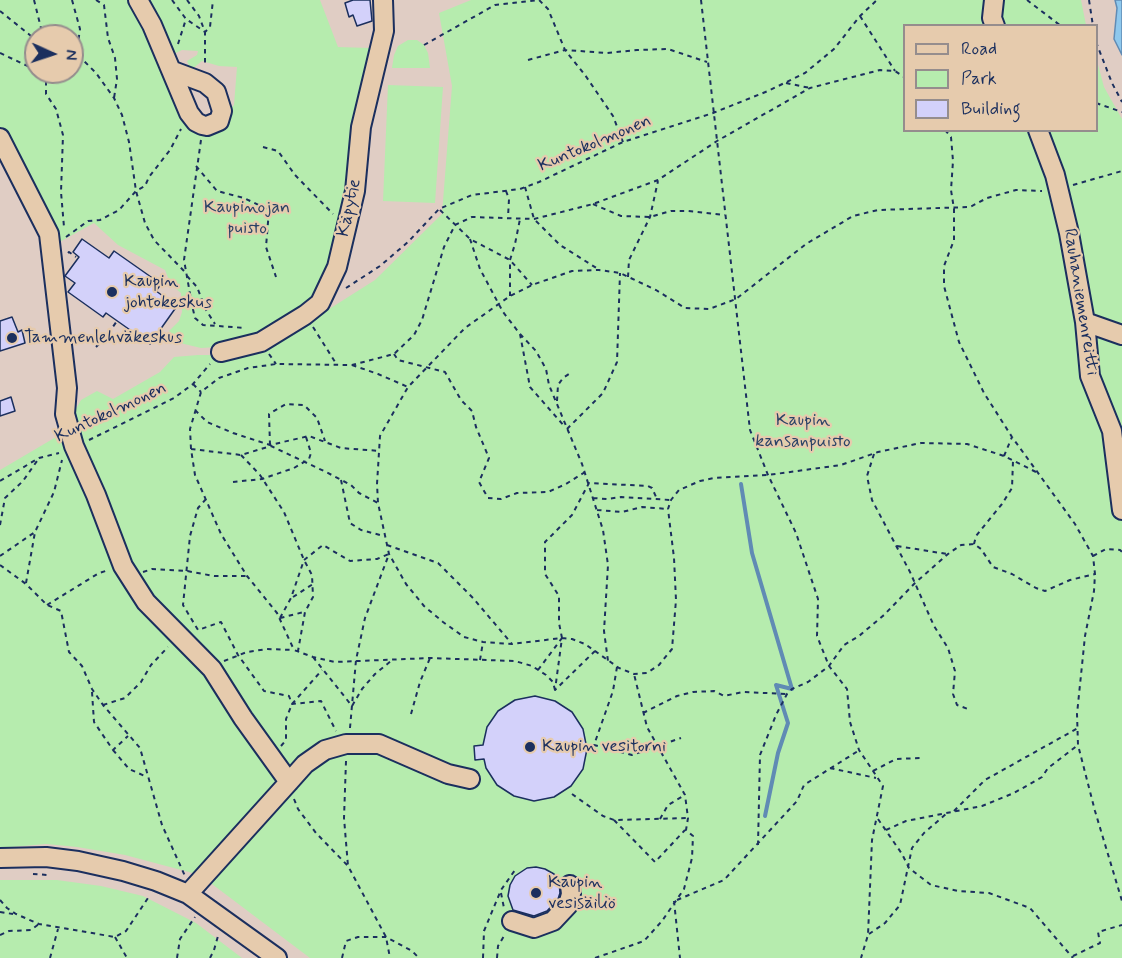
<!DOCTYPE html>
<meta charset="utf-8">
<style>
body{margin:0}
#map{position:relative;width:1122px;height:958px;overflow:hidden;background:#e0cdc4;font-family:Mynerve,sans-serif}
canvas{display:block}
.legend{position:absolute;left:903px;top:24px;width:195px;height:108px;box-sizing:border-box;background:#e6cbad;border:2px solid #958d8d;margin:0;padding:8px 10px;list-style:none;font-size:18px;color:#1b2f5e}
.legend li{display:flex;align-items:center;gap:12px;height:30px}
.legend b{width:30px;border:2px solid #958d8d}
.north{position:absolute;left:24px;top:24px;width:60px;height:60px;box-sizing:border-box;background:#e6cbad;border:2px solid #958d8d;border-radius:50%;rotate:93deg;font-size:16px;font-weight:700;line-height:24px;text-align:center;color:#1b2f5e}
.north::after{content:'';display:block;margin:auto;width:21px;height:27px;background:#1b2f5e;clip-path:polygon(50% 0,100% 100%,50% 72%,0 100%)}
</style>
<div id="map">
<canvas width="1122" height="958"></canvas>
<ul class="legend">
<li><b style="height:8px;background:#e6cbad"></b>Road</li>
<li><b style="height:16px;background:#b6ecae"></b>Park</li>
<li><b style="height:16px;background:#d3d1fa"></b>Building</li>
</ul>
<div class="north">N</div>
</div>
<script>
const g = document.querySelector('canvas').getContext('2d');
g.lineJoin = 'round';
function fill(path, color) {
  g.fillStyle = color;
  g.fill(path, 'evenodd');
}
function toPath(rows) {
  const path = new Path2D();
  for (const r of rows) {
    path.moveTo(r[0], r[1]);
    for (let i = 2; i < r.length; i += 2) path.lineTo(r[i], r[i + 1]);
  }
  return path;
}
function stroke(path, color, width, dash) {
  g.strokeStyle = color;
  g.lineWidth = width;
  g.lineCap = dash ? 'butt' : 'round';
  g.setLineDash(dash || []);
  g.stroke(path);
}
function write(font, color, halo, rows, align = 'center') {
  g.font = font + ' Mynerve,sans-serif';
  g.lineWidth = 4.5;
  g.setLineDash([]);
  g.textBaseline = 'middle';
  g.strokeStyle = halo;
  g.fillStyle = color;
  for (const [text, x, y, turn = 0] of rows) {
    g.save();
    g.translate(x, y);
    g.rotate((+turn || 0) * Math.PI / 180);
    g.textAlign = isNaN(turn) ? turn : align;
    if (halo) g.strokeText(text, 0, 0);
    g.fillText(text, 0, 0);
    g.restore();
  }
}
const green = toPath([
 [0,0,134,0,201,129,224,115,234,105,237,67,219,66,202,61,191,70,187,61,197,55,198,51,182,50,170,56,142,0,320,0,338,47,370,48,360,113,350,197,321,293,268,333,217,347,201,348,180,343,169,331,179,321,182,312,181,293,171,285,165,270,118,245,94,223,56,244,0,132],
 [36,36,72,36,72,72,36,72],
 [471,0,1081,0,1086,25,904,26,904,130,1096,130,1097,61,1104,87,1122,119,1122,958,310,958,200,875,125,855,77,847,46,844,0,848,0,470,73,427,73,414,81,400,97,391,113,399,160,372,174,357,198,355,220,355,315,318,375,280,442,214,452,86,439,13],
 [408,40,417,40,424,45,428,53,430,68,392,68,394,55,398,46],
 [388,85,443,87,435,203,383,201],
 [0,880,57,880,101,886,143,896,196,923,242,958,0,958]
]);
const water = toPath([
 [1115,0,1122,0,1122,55,1114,39,1117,8,1115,0]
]);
const stream = toPath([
 [741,484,752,553,792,689,776,685,788,723,778,753,765,816]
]);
const building = toPath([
 [353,0,370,0,372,21,357,26,353,15,349,17,345,3,353,0],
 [82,239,109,258,114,251,161,284,156,291,177,306,150,344,106,313,103,317,68,292,75,283,65,276,79,257,73,252,82,239],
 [12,317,18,332,22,330,25,343,0,351,0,321,12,317],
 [11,397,15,411,0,416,0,401,11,397],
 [535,696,555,701,572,712,583,729,587,749,583,769,571,786,554,797,534,801,514,796,497,785,486,768,484,759,475,760,474,746,483,745,487,727,498,711,515,700,535,696],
 [536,867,545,869,554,874,559,882,560,893,558,899,547,911,534,916,513,910,508,896,510,885,515,876,527,868,536,867]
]);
const path = toPath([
 [34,0,43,36],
 [72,0,80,29,78,43,74,48],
 [96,0,104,5,108,38,115,58,117,79,114,98],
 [172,0,186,19,205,32,210,27,213,0],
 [187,0,199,16,205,32,205,65],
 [701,0,750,430,768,475,796,533,818,599,817,636,829,666,847,689,850,722,859,750,883,786,872,840,868,935,861,958],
 [1027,0,1061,26],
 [1089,0,1093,26],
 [0,11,36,40],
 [860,16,895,71],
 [1096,42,1112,83,1122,102],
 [178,44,186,19],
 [424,45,495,5,539,0,548,9,565,50,585,75,613,116,623,142],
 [72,49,96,73,114,98,122,115,129,142,136,191,145,223,154,240,185,272],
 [0,53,36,70],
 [528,60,565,50,607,53,637,50,668,49,707,62],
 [46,72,46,94,56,109,63,135,61,192,64,227],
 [786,83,810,88],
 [1096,103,1122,112],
 [945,130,951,137,953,161,951,190,954,209,954,240,944,266,944,286,959,342,984,393,1012,437,1075,524,1093,556,1095,574,1094,591,1085,636,1077,714,1078,745,1095,811,1122,901],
 [201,140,184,260,192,305,195,318,203,325,246,328],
 [263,147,278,151,295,175,333,214],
 [196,166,217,191,244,198,269,210,266,247,276,277],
 [1073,185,1122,171],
 [525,187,534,219,560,245,598,269],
 [506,191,509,199,508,217],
 [593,204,621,216,650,217,671,211,688,211,725,215],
 [440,210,470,239,510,260,532,285],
 [66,237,88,221,100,220,119,210,136,191,145,186,149,177,170,150,181,129],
 [470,239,480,269,503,312,520,334,530,387,565,427],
 [68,253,69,252,76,257],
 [187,276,197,287,206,310,215,324],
 [628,277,629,260,650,217,658,181],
 [346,288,380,266,408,242,439,209,472,195,520,189,539,182,623,142,713,113,768,91,805,73,834,49,860,16,877,0],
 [510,296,510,260,515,244,520,219],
 [313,327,337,365],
 [520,334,536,351,546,369,549,385,582,464,603,530,608,565,604,631,608,661],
 [96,347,105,338,117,321],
 [269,354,276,364],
 [394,354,398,360,445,372,461,400,472,411,476,427,489,458,479,482,488,498,501,499,517,493,548,492,566,484,585,472],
 [352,365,378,374,408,387],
 [193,384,201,392],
 [557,401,558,385,563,378,572,372],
 [195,410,207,422,233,433,270,445,309,436,341,448,380,451],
 [567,429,603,393,617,362,620,273],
 [89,440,174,398,193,384,210,364],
 [270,445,269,414,286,404,304,405,317,418,325,441],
 [191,449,241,455,271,446,326,472,351,485,359,493,378,503],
 [874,454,867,476,872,500,910,572,934,626,948,648,955,671,953,694,957,705,968,709],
 [241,455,260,475,284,512,304,560,312,575,313,597,305,612,298,651],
 [1004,456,1012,437],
 [1036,472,1004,456,967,444,921,443,878,452,841,465,768,475,714,478,700,481,679,490,671,500,668,509,674,558,676,600,672,649,659,665,647,673,634,674,619,668,585,644,572,639,562,638,512,644,483,642,464,637,443,622,424,606,406,584,389,554,378,503,377,484,380,436,408,387,465,328,510,296,532,285,572,271,599,270,620,273,656,290,685,308,709,309,736,299,806,244,853,216,878,210,970,207,987,198,1016,190,1042,191],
 [341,480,350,523,361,530,384,536],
 [0,481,39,458,59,453],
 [233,482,262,479,294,468,309,459,311,453,306,437],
 [593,498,607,499,621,497,671,500],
 [206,499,198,508,190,536,183,605,198,630,221,622,238,655,264,691,289,696,292,704,321,701,336,731],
 [597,510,622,512,642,507,668,509],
 [0,525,5,498,23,481,37,461],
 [974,544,976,536,1002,504,1012,488,1013,461],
 [387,545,438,563,473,598,512,644],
 [897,546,947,554],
 [0,556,35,532],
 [1093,556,1106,549,1120,550,1122,552],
 [0,565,26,584,47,605,61,611,69,652,82,666,92,689,103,705,140,748,162,825,185,876],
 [143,572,152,569,187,571,214,576,247,576],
 [26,583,35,532,54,492,62,460],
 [293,597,313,584],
 [47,605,99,573,109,570],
 [280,618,291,598,304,560,323,545,350,561,377,559,389,554],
 [280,618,304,612],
 [562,638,559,623,559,596,545,574,545,542,572,515,589,483,648,486,652,488,657,499],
 [313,657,352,706,362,689,375,674,391,661],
 [480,660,483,642],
 [224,661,247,652,267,649,294,650],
 [617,667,613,691,594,745,632,755,681,738],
 [538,670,562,638,555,690,596,650],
 [555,690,553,682,546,675,532,666,515,661,430,658,335,662,313,657,294,650,277,613,247,576,221,534,195,475,191,449,190,429,201,392,219,378,248,368,276,364,352,365,394,354,414,335,422,320,444,247,455,225,472,217,534,219,593,204,658,180,717,141,810,88,880,70,895,71,904,77],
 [92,692,94,722,113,750,128,736],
 [103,705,125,698,141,682,151,665,168,647],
 [643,713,677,696,693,692,714,691,724,696,743,692,787,694],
 [411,714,420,682,430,658],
 [350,728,356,660,365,618,389,554],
 [281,746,286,740,286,719,292,704,322,670],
 [113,750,129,769,147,777],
 [346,761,344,818,348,866],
 [830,768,876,778],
 [873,771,896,759,922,758],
 [572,794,603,816,614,820,688,818],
 [294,799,298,809,316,833,348,866,386,937,390,958],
 [954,811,985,780,1078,728],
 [660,819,668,805,685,795],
 [878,819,902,854,909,868,931,885,958,891,989,893,1030,908,1073,958],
 [614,820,655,862,685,830],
 [886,830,906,821,982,806,1014,793,1042,777,1048,768,1078,745],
 [758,845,760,755,776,715,787,694,792,689,808,682,829,666,844,645,859,636,884,615,915,583,948,554,961,545,974,544,981,549,993,567,1012,574,1036,588,1045,591,1070,580,1095,574],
 [33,874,48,875],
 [501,893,504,908],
 [0,900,7,908,16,914,39,924,115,937,126,931,150,895],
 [677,900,724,880,797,801,804,785,858,751],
 [674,901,680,958],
 [0,912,13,914],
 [869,934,885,923,900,905,912,848,924,833,946,814],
 [0,935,9,931,31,930,39,924],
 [115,937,127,958],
 [1073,956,1100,943,1098,932,1122,925],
 [50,958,58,929],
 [177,958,180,939,195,917],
 [210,958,214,950,218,936],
 [342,958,346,941,358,937,386,937,412,951,419,958],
 [483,958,484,931,501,890,515,870],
 [497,958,498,946,504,936],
 [595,958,644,941,662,921,684,889,692,858,693,836,686,830,688,818,685,795,647,727,634,674]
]);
const minor = toPath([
 [138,0,152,25,189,113,196,122,202,125,207,126,219,121,222,111,216,92,205,83,173,71],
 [994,0,992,18,995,26],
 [1038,130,1055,175,1069,233,1085,322,1090,376,1112,431,1122,510],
 [0,138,49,234,67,388,65,414,74,446,96,495,123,566,146,602,212,669,243,718,289,782],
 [1085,322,1122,335],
 [221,352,261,342,305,315,320,303,337,267,355,191,361,127,384,31,383,0],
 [0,858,46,857,78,861,123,871,156,881,188,894,277,958],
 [188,894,289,782,305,764,325,750,346,744,379,744,448,774,470,779],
 [512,921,534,928,553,921,568,905,571,894,570,885]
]);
const markers = [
 [112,292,6,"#1b2f5e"],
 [12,338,6,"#1b2f5e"],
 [530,747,6,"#1b2f5e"],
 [536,893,6,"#1b2f5e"]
];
const streetNames = [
 ["Kuntokolmonen",595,144,-23],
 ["Käpytie",350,208,-78],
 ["Rauhaniemenreitti",1080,302,81],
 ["Kuntokolmonen",111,413,-25]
];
const parkNames = [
 ["Kaupinojan",247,208],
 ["puisto",247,229],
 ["Kaupin",803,421],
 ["kansanpuisto",803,442]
];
const poiNames = [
 ["Kaupin",124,282],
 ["johtokeskus",124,303],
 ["Tammenlehväkeskus",24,338],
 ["Kaupin vesitorni",542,747],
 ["Kaupin",548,883],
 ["vesisäiliö",548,904]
];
fill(green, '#b6ecae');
fill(water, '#8ec8ed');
stroke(water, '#608bb4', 1.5);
stroke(stream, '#608bb4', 4);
fill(building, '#d3d1fa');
stroke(building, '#1b2f5e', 1.5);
stroke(minor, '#1b2f5e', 22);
stroke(path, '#1b2f5e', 2, [4.5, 4.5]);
stroke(minor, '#e6cbad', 18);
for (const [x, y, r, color] of markers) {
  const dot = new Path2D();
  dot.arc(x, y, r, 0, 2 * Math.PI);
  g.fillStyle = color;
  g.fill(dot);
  stroke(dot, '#e6cbad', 2);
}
write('18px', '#1b2f5e', '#e6cbad', streetNames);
write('18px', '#2a4266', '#e6cbad', parkNames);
write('18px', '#1b2f5e', '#e6cbad', poiNames, 'left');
</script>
